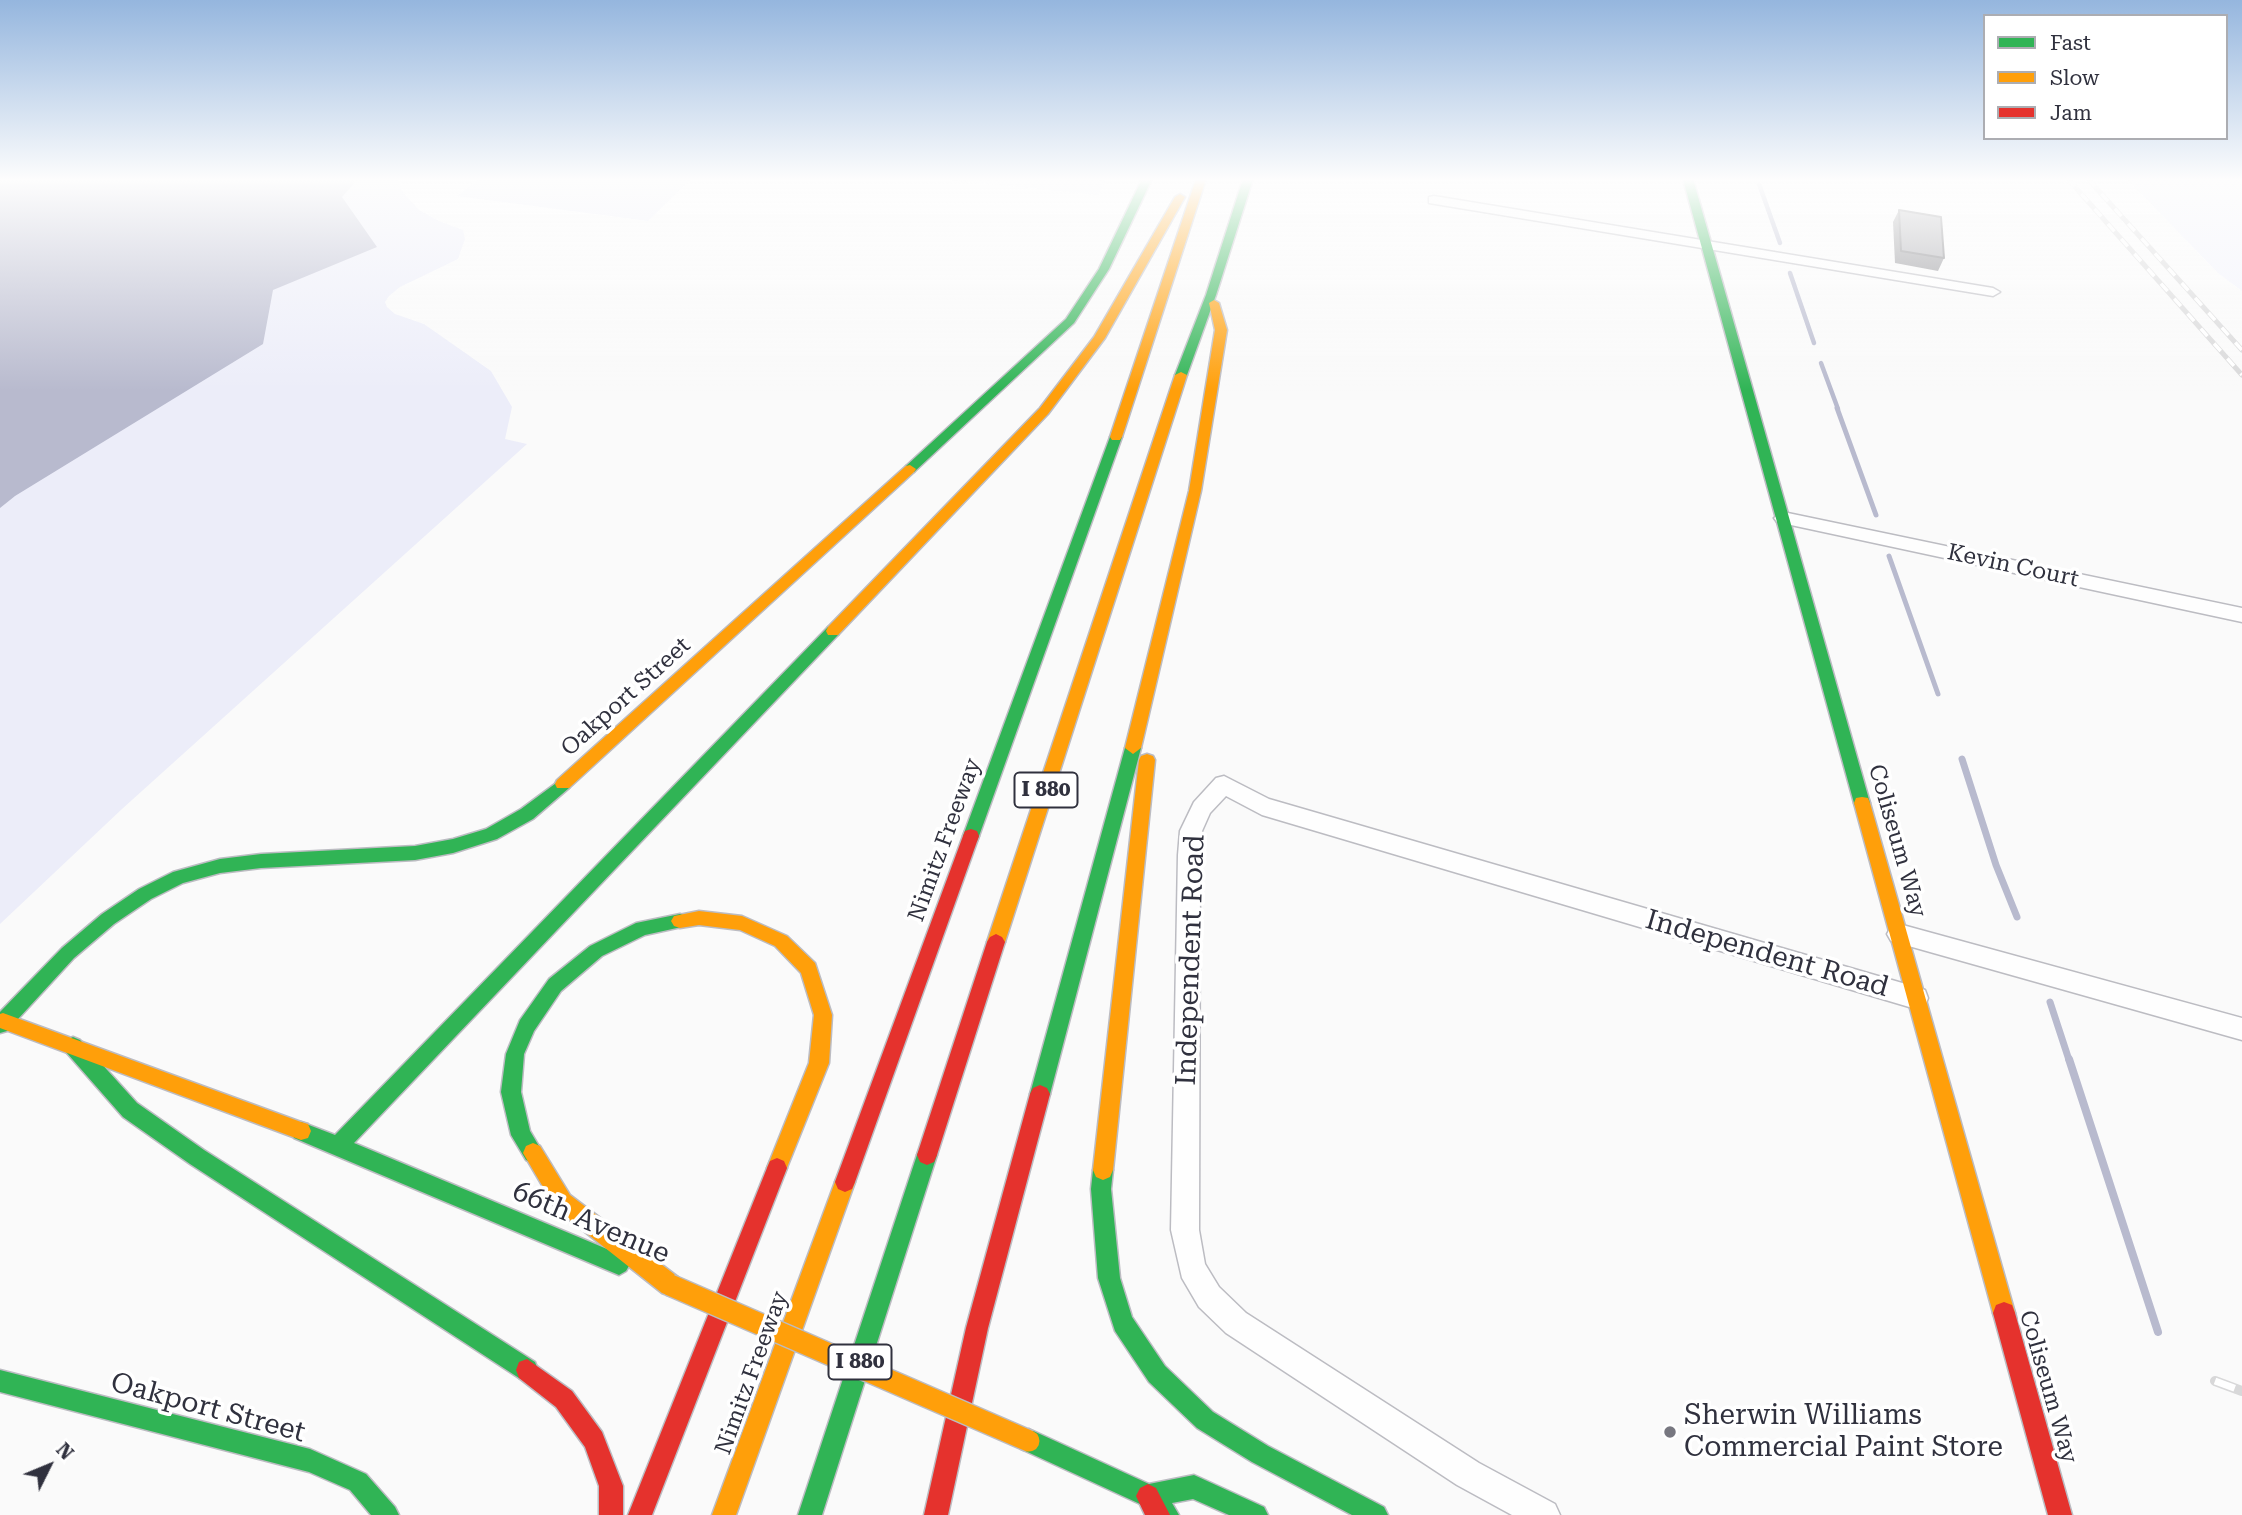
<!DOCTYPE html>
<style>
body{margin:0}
#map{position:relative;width:2242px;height:1515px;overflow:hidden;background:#fafafa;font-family:"Roboto Serif",serif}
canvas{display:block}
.legend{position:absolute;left:1983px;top:14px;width:245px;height:126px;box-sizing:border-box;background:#fff;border:2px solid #acadb2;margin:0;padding:9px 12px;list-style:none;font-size:21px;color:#30313e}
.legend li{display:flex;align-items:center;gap:14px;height:35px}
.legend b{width:35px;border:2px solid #acadb2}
.north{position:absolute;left:14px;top:1431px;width:70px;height:70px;-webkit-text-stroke:5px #fff;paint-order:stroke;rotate:47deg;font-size:19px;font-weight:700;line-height:28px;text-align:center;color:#30313e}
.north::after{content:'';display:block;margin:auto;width:24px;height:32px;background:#30313e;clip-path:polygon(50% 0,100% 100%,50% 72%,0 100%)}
</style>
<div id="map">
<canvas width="2242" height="1515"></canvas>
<ul class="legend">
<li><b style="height:9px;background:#30b455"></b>Fast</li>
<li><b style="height:9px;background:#ff9f0a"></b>Slow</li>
<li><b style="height:9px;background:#e5322d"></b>Jam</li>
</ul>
<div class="north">N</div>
</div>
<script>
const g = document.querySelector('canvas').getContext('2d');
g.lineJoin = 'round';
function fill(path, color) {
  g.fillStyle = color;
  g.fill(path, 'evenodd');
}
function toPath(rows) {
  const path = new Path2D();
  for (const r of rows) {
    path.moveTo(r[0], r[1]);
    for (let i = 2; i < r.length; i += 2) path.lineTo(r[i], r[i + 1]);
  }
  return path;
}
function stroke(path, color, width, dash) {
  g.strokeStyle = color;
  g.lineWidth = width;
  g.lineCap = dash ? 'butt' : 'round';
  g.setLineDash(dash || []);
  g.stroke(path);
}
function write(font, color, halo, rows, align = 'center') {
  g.font = font + ' "Roboto Serif",serif';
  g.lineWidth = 7;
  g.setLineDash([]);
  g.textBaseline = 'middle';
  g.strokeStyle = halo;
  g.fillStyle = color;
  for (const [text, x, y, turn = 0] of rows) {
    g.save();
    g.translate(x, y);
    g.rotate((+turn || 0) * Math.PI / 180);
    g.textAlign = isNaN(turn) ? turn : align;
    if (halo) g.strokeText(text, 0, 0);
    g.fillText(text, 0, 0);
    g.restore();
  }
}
const built = toPath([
 [938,179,1106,179,1098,195],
 [2127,179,2242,179,2242,291,2218,273]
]);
const green = toPath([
 [0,179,399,179,401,190,419,210,439,221,463,230,465,239,458,259,400,287,389,296,385,302,387,307,395,314,424,324,491,371,512,407,505,439,527,444,122,809,0,924],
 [479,179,691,179,648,221,457,196]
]);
const water = toPath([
 [0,179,358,179,342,197,377,247,273,290,263,344,15,496,0,508]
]);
const streamFar3 = toPath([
 [1759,184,1780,243],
 [1790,273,1814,343],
 [1821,363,1838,409]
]);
const streamFar2 = toPath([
 [1837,408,1876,515],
 [1889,556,1938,694]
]);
const streamFar1 = toPath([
 [1962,759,1996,865,2017,917],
 [2050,1002,2069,1060]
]);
const stream = toPath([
 [2069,1059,2158,1332]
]);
const street = toPath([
 [1434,196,1993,288,2000,292,1993,296,1429,203,1429,197,1434,196],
 [1783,512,2242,608,2242,622,1777,522,1774,518,1783,512],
 [1224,776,1269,799,1916,987,1925,990,1928,998,1925,1006,1916,1009,1262,815,1226,796,1210,813,1202,831,1200,855,1199,1230,1205,1264,1219,1287,1246,1313,1479,1463,1555,1504,1560,1515,1512,1515,1457,1485,1226,1333,1199,1307,1182,1278,1171,1230,1178,855,1180,831,1194,802,1216,778,1224,776],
 [1899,924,2242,1018,2242,1040,1891,941,1887,934,1891,927,1899,924]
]);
const fast = toPath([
 [1142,179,1152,179,1109,269,1074,323,914,472,906,472,906,466,1066,319,1099,269,1142,179],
 [1243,179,1253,179,1216,295,1187,375,1185,377,1177,377,1175,375,1206,295,1243,179],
 [1683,179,1693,179,1870,803,1868,808,1862,809,1856,808,1854,803,1683,179],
 [1116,433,1122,437,979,836,977,841,971,843,965,841,963,836,1110,437,1116,433],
 [833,626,838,627,840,631,838,635,354,1143,626,1257,630,1264,626,1271,619,1275,294,1138,291,1131,294,1124,301,1122,335,1135,828,627,833,626],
 [1133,742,1141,748,1050,1094,1047,1100,1040,1103,1033,1100,1030,1094,1125,748,1133,742],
 [563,778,569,780,571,784,569,788,533,819,497,839,453,853,415,860,261,868,220,873,183,883,151,899,114,924,74,958,7,1031,0,1033,0,1012,62,948,102,914,139,889,173,872,220,859,261,854,415,846,453,839,486,829,521,809,563,778],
 [680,914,686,916,689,921,686,926,645,935,602,956,561,991,534,1031,524,1054,521,1092,530,1131,543,1153,540,1160,533,1163,526,1160,511,1135,501,1092,506,1054,520,1020,549,979,590,946,636,923,680,914],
 [73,1037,80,1040,137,1103,204,1150,535,1362,538,1370,535,1378,527,1381,519,1378,190,1164,123,1117,66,1052,64,1046,66,1040,73,1037],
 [927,1145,934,1148,937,1155,822,1515,798,1515,917,1155,920,1148,927,1145],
 [1103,1160,1110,1163,1113,1170,1111,1189,1120,1278,1132,1317,1165,1366,1213,1412,1268,1446,1384,1507,1388,1515,1352,1515,1252,1462,1197,1428,1149,1382,1115,1331,1098,1278,1091,1189,1093,1170,1096,1163,1103,1160],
 [0,1370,310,1449,366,1474,395,1507,399,1515,371,1515,350,1490,309,1472,0,1392,0,1370],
 [1029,1429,1149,1484,1194,1475,1264,1507,1268,1515,1229,1515,1193,1499,1172,1503,1179,1515,1150,1515,1140,1504,1021,1449,1017,1441,1021,1433,1029,1429]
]);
const slow = toPath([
 [1196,179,1206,179,1122,437,1120,440,1112,440,1110,437,1196,179],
 [1180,194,1185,197,1105,338,1048,414,838,635,828,635,826,631,828,627,1040,408,1094,337,1175,197,1180,194],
 [1214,300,1219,303,1227,330,1201,491,1141,748,1133,754,1125,748,1189,491,1215,330,1209,303,1214,300],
 [1181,372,1187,375,1005,942,1002,947,996,950,990,947,987,942,1175,375,1181,372],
 [910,465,916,469,914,472,569,788,557,788,555,784,557,780,906,466,910,465],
 [1147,754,1153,756,1155,760,1113,1170,1110,1177,1103,1180,1096,1177,1093,1170,1139,760,1141,756,1147,754],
 [1862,797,1868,798,1870,803,2015,1313,2012,1321,2004,1324,1996,1321,1993,1313,1854,803,1856,798,1862,797],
 [699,911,742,916,787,936,815,963,832,1015,829,1063,784,1175,777,1178,770,1175,767,1168,809,1063,814,1015,801,973,775,946,740,930,699,925,680,928,674,926,671,921,674,916,699,911],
 [3,1013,301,1122,308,1124,311,1131,308,1138,301,1140,0,1028,0,1014,3,1013],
 [533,1143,540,1146,570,1195,678,1277,681,1285,678,1293,670,1296,662,1293,556,1209,523,1153,526,1146,533,1143],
 [845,1172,852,1175,855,1182,736,1515,712,1515,835,1182,838,1175,845,1172]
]);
const jam = toPath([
 [971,829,977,831,979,836,855,1182,852,1189,845,1192,838,1189,835,1182,963,836,965,831,971,829],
 [996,934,1002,937,1005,942,937,1155,934,1162,927,1165,920,1162,917,1155,987,942,990,937,996,934],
 [1040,1085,1047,1088,1050,1094,988,1328,948,1515,924,1515,966,1328,1030,1094,1033,1088,1040,1085],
 [777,1158,784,1161,787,1168,652,1515,628,1515,767,1168,770,1161,777,1158],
 [2004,1302,2012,1305,2015,1313,2072,1515,2048,1515,1993,1313,1996,1305,2004,1302],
 [527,1359,572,1391,602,1432,623,1486,623,1515,599,1515,599,1486,585,1447,556,1407,519,1378,516,1370,519,1362,527,1359],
 [1148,1484,1156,1488,1170,1515,1145,1515,1136,1496,1140,1488,1148,1484]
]);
const railFar1 = toPath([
 [2068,179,2242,375],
 [2088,179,2242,350]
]);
const rail = toPath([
 [2215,1381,2242,1391]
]);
const slowBridge = toPath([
 [670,1285,1029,1441]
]);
const wall = toPath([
 [1899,210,1944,258,1938,271,1895,263,1893,222]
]);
const building = toPath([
 [1899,210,1941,217,1944,258,1901,251,1899,210]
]);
const markers = [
 [1670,1432,7,"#777780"]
];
const shields = [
 [1046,790,63],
 [860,1362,63]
];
const shieldNames = [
 ["I 880",1046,790],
 ["I 880",860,1362]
];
const streetNames = [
 ["Kevin Court",2013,566,12],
 ["Oakport Street",626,697,-42],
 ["Nimitz Freeway",945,840,-70],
 ["Coliseum Way",1897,841,74],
 ["Nimitz Freeway",752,1373,-70],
 ["Coliseum Way",2048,1387,74]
];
const nearStreetnames = [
 ["Independent Road",1767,954,16],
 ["Independent Road",1191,960,-88],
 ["66th Avenue",591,1223,23],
 ["Oakport Street",208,1408,15]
];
const nearPoinames = [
 ["Sherwin Williams",1684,1416],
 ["Commercial Paint Store",1684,1448]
];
fill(built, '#f2f3fc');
fill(green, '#ecedf9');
fill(water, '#b8bace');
stroke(streamFar3, '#b8bace', 4.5);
stroke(streamFar2, '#b8bace', 5);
stroke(streamFar1, '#b8bace', 7);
stroke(stream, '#b8bace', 8);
stroke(street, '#bcbcc2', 3);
stroke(fast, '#bcbcc2', 3);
stroke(slow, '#bcbcc2', 3);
stroke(jam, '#bcbcc2', 3);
fill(street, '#fefefe');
fill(fast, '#30b455');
fill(slow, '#ff9f0a');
fill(jam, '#e5322d');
stroke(railFar1, '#d8d8d9', 5);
stroke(rail, '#d8d8d9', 10);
stroke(railFar1, '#fff', 3.5, [10]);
stroke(rail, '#fff', 7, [21]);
stroke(slowBridge, '#bcbcc2', 24, []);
stroke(slowBridge, '#ff9f0a', 21);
fill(wall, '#8c8c90');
fill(building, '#a3a3a8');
stroke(building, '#727276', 2);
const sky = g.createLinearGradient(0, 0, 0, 391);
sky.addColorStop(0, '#95b6de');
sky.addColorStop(0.46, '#fdfdfd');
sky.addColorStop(1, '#fdfdfd00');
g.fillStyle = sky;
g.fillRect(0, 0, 2242, 391);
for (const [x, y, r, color] of markers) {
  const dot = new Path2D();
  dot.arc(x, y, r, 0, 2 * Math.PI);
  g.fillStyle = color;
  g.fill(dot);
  stroke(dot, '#fff', 2.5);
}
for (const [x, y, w] of shields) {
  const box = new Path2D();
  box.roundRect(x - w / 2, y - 17.5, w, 35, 5);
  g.fillStyle = '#fff';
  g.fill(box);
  stroke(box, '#30313e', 2);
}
write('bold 21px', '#30313e', null, shieldNames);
write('23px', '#30313e', '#fff', streetNames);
write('28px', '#30313e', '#fff', nearStreetnames);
write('28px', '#30313e', '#fff', nearPoinames, 'left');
</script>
